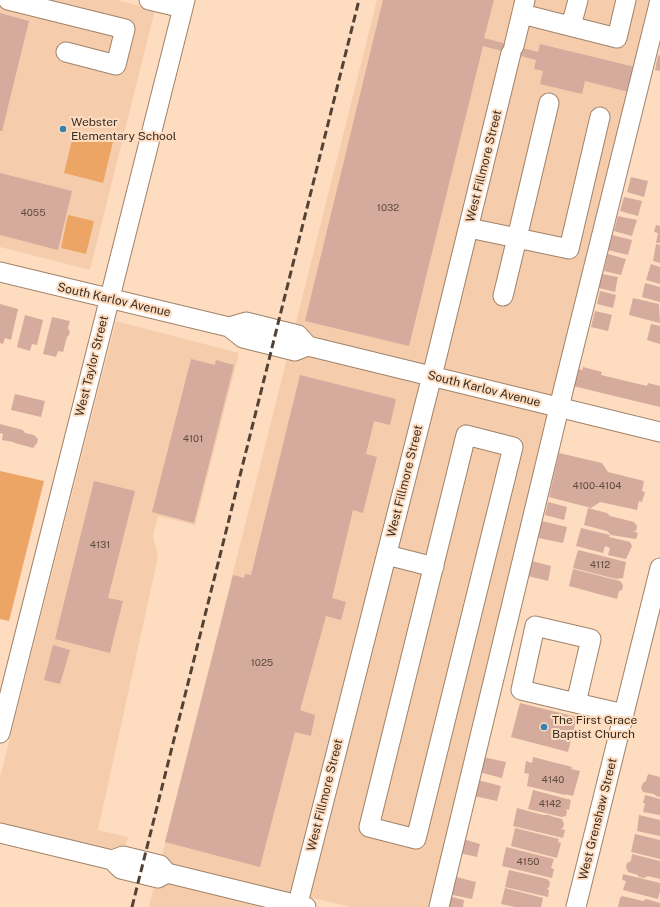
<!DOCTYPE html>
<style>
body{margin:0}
canvas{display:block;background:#fedcc0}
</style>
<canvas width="660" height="907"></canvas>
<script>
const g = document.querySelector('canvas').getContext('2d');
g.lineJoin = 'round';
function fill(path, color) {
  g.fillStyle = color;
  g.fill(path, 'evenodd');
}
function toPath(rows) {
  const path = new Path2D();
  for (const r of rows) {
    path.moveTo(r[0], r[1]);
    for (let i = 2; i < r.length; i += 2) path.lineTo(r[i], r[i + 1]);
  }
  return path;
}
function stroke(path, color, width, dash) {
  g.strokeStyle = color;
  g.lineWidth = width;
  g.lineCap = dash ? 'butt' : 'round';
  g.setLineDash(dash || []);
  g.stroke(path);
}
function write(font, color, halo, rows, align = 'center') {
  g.font = font + ' "Public Sans",sans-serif';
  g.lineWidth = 4;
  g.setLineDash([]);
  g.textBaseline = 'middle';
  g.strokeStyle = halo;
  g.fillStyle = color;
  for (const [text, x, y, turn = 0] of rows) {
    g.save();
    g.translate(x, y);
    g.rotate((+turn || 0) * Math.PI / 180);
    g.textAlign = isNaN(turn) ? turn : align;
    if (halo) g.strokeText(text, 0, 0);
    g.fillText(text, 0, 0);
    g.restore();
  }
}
const built = toPath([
 [0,0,117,0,155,10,90,270,0,247],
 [377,0,660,0,439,907,351,907,287,892,283,907,149,907],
 [116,321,239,353,195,525,158,516,153,536,158,557,98,830,128,837,123,854,0,824,0,777]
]);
const green = toPath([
 [74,132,113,142,103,183,64,173],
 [68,215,94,221,86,254,61,248],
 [0,471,44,481,9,621,0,619]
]);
const building = toPath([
 [383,0,494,0,484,38,538,52,540,44,639,68,633,93,585,81,582,94,540,84,543,71,534,69,536,60,483,46,409,346,305,321],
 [0,13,29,21,2,131,0,131],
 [658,55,660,56,660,71,655,70],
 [0,173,72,191,58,250,0,235],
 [631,177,648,181,644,197,627,192],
 [624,197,642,201,638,216,620,211],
 [618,216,637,220,632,236,614,231],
 [656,225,660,226,660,243,656,243,658,233,654,232],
 [612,235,632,240,628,255,608,250],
 [656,244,660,245,660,263,653,261],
 [608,254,626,259,621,275,604,271],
 [651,264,660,267,660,284,646,280],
 [602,274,618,277,615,292,599,288],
 [645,283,660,287,660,302,642,297],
 [600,291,616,295,613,308,597,304],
 [633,298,659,304,660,323,629,315],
 [0,304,18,309,11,340,5,338,3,344,0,343],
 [595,311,612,315,608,331,591,327],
 [25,315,43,320,37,345,32,344,30,351,17,347],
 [52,317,70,321,68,328,70,332,69,335,67,337,63,352,58,351,56,357,43,354],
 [651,324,660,326,660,344,647,340],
 [191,359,215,365,216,360,234,365,194,523,152,512],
 [583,367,602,372,601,375,647,386,648,383,660,386,660,407,573,386,577,369,582,370],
 [300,375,396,399,390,425,374,421,366,454,377,457,363,513,353,510,332,598,346,602,341,620,326,616,300,710,315,715,311,736,295,732,260,867,165,842,233,575,244,578,245,574,251,575],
 [15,394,45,401,41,417,11,410],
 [0,424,23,430,25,433,34,435,38,439,37,443,33,448,15,443,13,442,2,440,3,434,0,433],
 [559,453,602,463,608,472,644,481,642,491,645,492,642,502,639,501,637,510,600,502,591,508,549,497],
 [94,481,135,491,108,598,123,601,110,653,55,639],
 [548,502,567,507,564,520,545,515],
 [588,508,607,513,610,516,634,522,637,526,636,531,633,531,638,533,636,539,611,535,607,531,584,525],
 [542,521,567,527,563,543,538,538],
 [581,528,610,535,609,537,630,542,632,546,626,559,608,555,610,548,605,546,603,553,576,546],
 [578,550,626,562,623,578,616,579,573,568],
 [532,561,551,566,548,581,528,576],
 [573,569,620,581,623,585,622,590,619,591,617,599,569,586],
 [53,645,70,650,60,684,44,680],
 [520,703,577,717,568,752,511,737],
 [483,757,506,762,502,778,479,772],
 [533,757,572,767,571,769,580,771,573,796,565,794,565,795,527,786,529,774,524,773,526,761,532,763],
 [648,774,660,777,660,797,656,796,654,794,643,792,641,788,643,783,646,781],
 [478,780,501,786,497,801,474,796],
 [533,790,571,800,569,810,566,809,567,811,566,816,562,817,528,809],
 [645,795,660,799,660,815,643,812,645,803,643,803],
 [517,808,543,815,550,815,550,816,562,819,564,824,563,828,561,829,565,830,563,838,513,826],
 [639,815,660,820,660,836,637,831],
 [515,828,559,839,558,842,561,843,557,858,511,846],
 [635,834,660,840,660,859,631,852],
 [463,839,480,844,477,857,460,853],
 [506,847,554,859,551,868,554,869,552,878,502,866],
 [632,854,660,861,660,879,648,876,644,878,639,877,638,875,628,872,626,867,627,863,631,861],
 [509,870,547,879,550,882,549,887,547,889,549,890,548,897,505,887],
 [623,874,660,883,660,891,658,899,623,890,626,881,622,880],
 [452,876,476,882,472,899,448,894],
 [505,888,543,898,541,907,515,907,501,904],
 [448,896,464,900,463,907,445,907],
 [622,896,643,901,646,899,660,903,660,907,618,907,620,898]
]);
const minor = toPath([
 [8,0,125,29,116,65,66,52],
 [149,0,183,8],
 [522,14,617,38,626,0],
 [571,26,578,0],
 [514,46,525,0],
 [469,228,517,238,549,103],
 [0,272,229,327,243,338,295,351,308,346,660,432],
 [503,296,517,238,569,249,600,117],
 [229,327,246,322,298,335,308,346],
 [466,435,513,447,416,839,369,827,466,435],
 [387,555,434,567],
 [576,703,591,639,535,626,521,690,576,703,624,714],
 [0,733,185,0],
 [0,833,112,860,123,856,160,865,167,873,306,907],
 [112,860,121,869,158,878,167,873],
 [297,907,437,356,511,53],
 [439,907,564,387,660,0],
 [576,907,660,568]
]);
const rail = toPath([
 [132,907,359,0]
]);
const markers = [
 [63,129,4,"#3581b4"],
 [544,727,4,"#3581b4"]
];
const numberNames = [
 ["1032",388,208],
 ["4055",33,213],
 ["4101",193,439],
 ["4100-4104",597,486],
 ["4131",100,545],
 ["4112",600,565],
 ["1025",262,663],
 ["4140",553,780],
 ["4142",550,804],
 ["4150",528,862]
];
const poiNames = [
 ["Webster",71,122],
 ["Elementary School",71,136],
 ["The First Grace",552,720],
 ["Baptist Church",552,734]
];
const streetNames = [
 ["West Fillmore Street",484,166,-76],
 ["South Karlov Avenue",114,300,13],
 ["West Taylor Street",92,366,-76],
 ["South Karlov Avenue",484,389,14],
 ["West Fillmore Street",405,481,-76],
 ["West Fillmore Street",325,795,-76],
 ["West Grenshaw Street",598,819,-76]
];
fill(built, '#f5cdac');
fill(green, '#eca564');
fill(building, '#d4ab9c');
stroke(minor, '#a08268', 21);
stroke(minor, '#fff', 19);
stroke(rail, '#534336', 3, [8, 4]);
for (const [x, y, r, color] of markers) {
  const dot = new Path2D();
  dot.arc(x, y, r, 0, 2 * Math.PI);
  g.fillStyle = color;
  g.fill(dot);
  stroke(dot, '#fedcc0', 1.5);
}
write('10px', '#604c40', null, numberNames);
write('12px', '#392c21', '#fedcc0', poiNames, 'left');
write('12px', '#392c21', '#fedcc0', streetNames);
</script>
